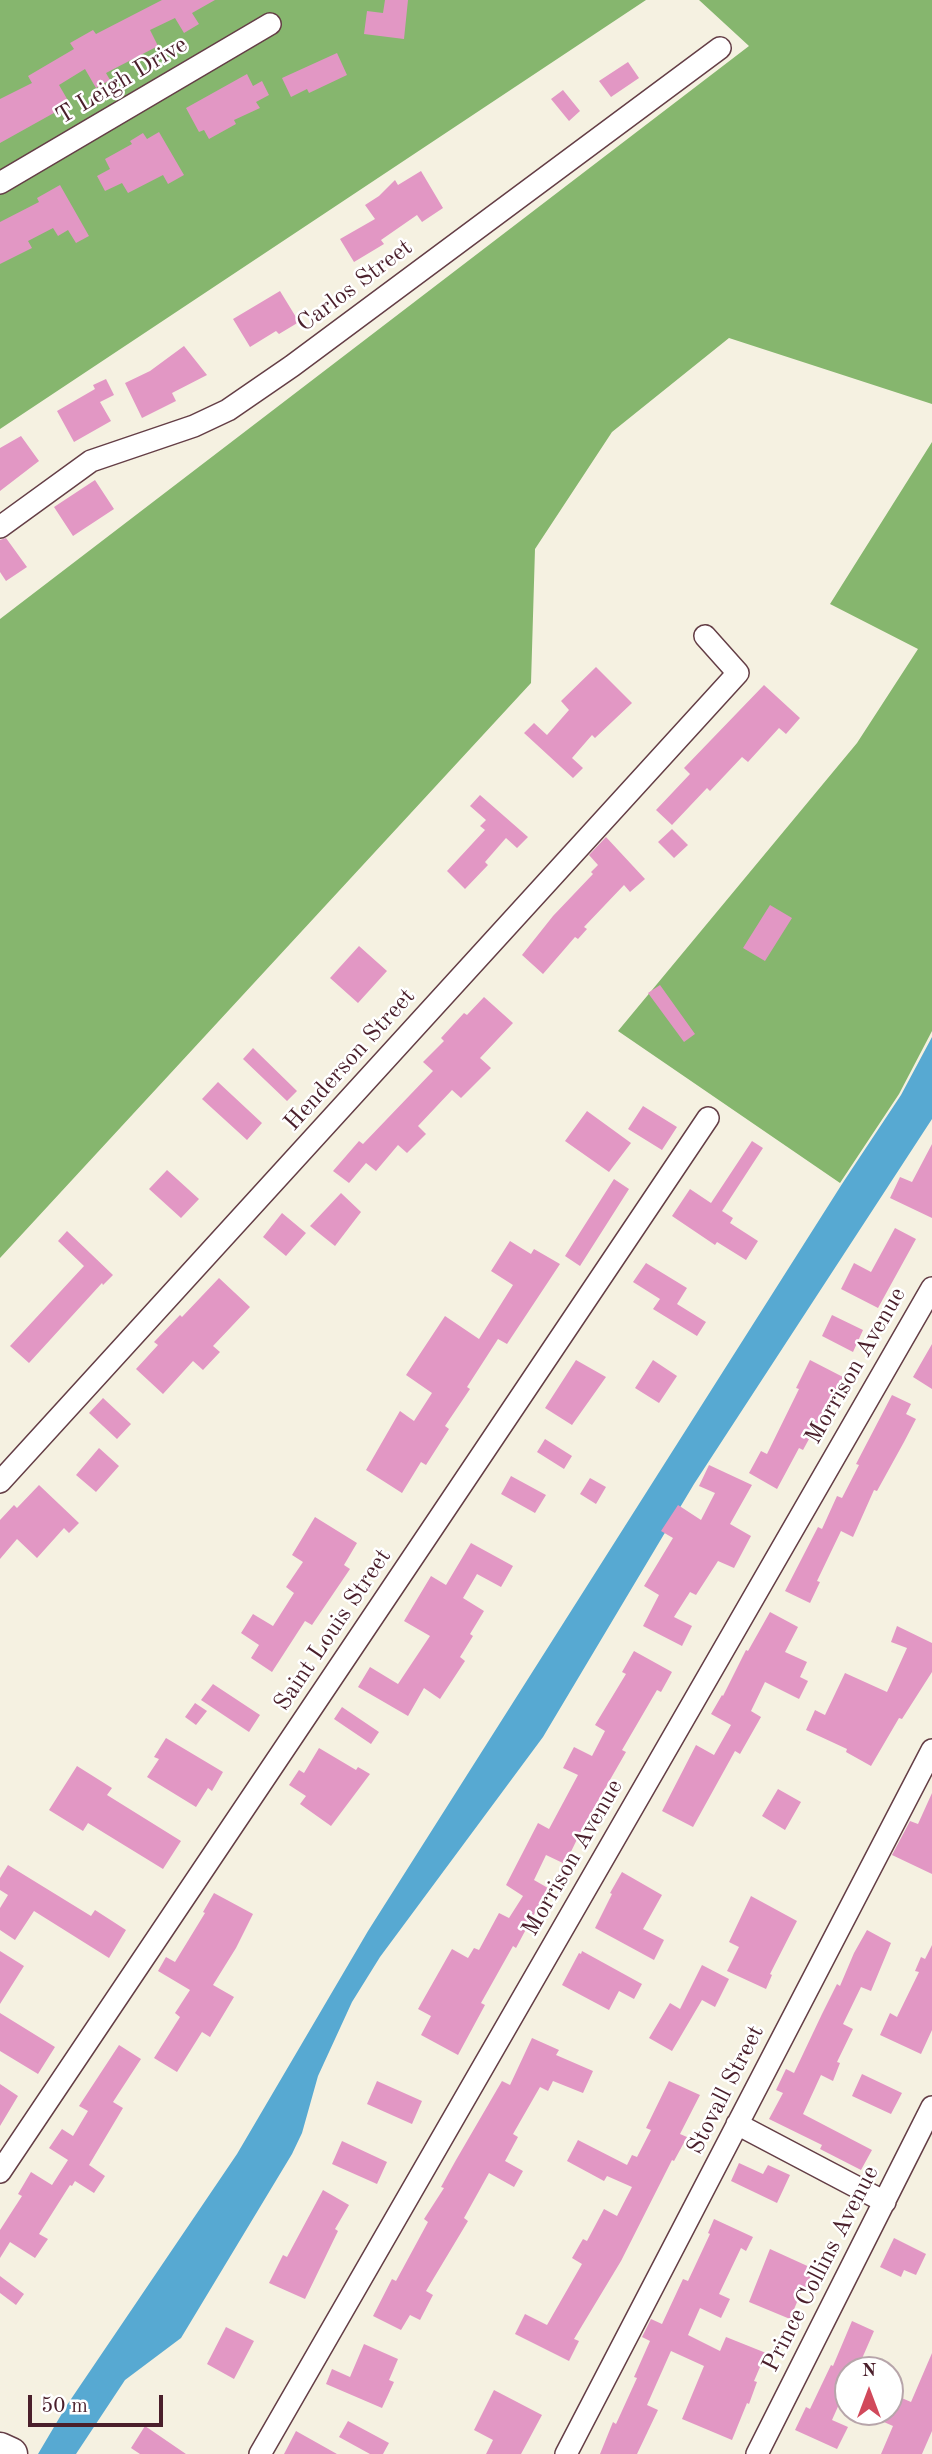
<!DOCTYPE html>
<style>
body{margin:0}
#map{position:relative;width:932px;height:2454px;overflow:hidden;background:#f5f1e1;font-family:"Old Standard TT",serif}
canvas{display:block}
.north{position:absolute;left:834px;top:2356px;width:70px;height:70px;box-sizing:border-box;background:#fff;border:2px solid #b7a5aa;border-radius:50%;rotate:0deg;font-size:19px;font-weight:700;line-height:28px;text-align:center;color:#4a1f2b}
.north::after{content:'';display:block;margin:auto;width:24px;height:32px;background:#d1495b;clip-path:polygon(50% 0,100% 100%,50% 72%,0 100%)}
.scale{position:absolute;left:28px;top:2395px;width:135px;height:32px;box-sizing:border-box;border:4px solid #4a1f2b;border-top:0;padding-left:9px;font-size:21px;line-height:24px;white-space:nowrap;color:#4a1f2b;-webkit-text-stroke:5px #fff;paint-order:stroke}
</style>
<div id="map">
<canvas width="932" height="2454"></canvas>
<div class="north">N</div>
<div class="scale">50 m</div>
</div>
<script>
const g = document.querySelector('canvas').getContext('2d');
g.lineJoin = 'round';
function fill(path, color) {
  g.fillStyle = color;
  g.fill(path, 'evenodd');
}
function toPath(rows) {
  const path = new Path2D();
  for (const r of rows) {
    path.moveTo(r[0], r[1]);
    for (let i = 2; i < r.length; i += 2) path.lineTo(r[i], r[i + 1]);
  }
  return path;
}
function stroke(path, color, width, dash) {
  g.strokeStyle = color;
  g.lineWidth = width;
  g.lineCap = dash ? 'butt' : 'round';
  g.setLineDash(dash || []);
  g.stroke(path);
}
function write(font, color, halo, rows, align = 'center') {
  g.font = font + ' "Old Standard TT",serif';
  g.lineWidth = 5;
  g.setLineDash([]);
  g.textBaseline = 'middle';
  g.strokeStyle = halo;
  g.fillStyle = color;
  for (const [text, x, y, turn = 0] of rows) {
    g.save();
    g.translate(x, y);
    g.rotate((+turn || 0) * Math.PI / 180);
    g.textAlign = isNaN(turn) ? turn : align;
    if (halo) g.strokeText(text, 0, 0);
    g.fillText(text, 0, 0);
    g.restore();
  }
}
const forest = toPath([
 [0,0,646,0,0,429],
 [699,0,932,0,932,404,729,338,612,432,535,549,531,683,0,1258,0,619,749,46],
 [932,442,932,1031,899,1094,840,1183,618,1031,857,743,918,649,830,604]
]);
const water = toPath([
 [932,1037,932,1119,694,1484,543,1737,380,1957,352,2002,318,2076,302,2133,292,2154,181,2338,125,2380,76,2454,38,2454,67,2405,237,2154,368,1931,842,1184,901,1095]
]);
const building = toPath([
 [162,0,215,0,192,13,199,24,184,33,175,18,150,30,158,46,106,73,110,80,96,88,85,69,59,85,70,104,0,143,0,99,32,83,28,76,74,49,70,43,93,30,96,34],
 [385,0,408,0,404,39,364,34,367,11,383,13],
 [337,53,347,75,309,93,307,89,291,97,282,78],
 [628,62,639,78,611,97,599,81],
 [247,74,253,86,262,81,269,95,256,102,260,108,234,120,236,124,209,139,204,130,199,132,186,108],
 [563,90,580,111,569,121,551,99],
 [159,132,184,175,168,184,163,175,128,193,122,183,105,191,97,176,110,169,105,159,132,144,130,141,143,133,147,139],
 [421,171,443,208,422,222,417,215,381,240,384,244,354,262,340,239,375,219,365,205,379,196,395,180,398,185],
 [60,185,89,236,76,243,68,230,58,236,53,228,28,241,32,248,0,264,0,222,39,202,37,198],
 [280,291,299,322,279,334,276,331,250,347,233,319],
 [184,346,207,375,172,393,176,401,142,418,125,383,150,371],
 [106,379,114,395,100,402,111,421,74,442,57,411,95,389,93,385],
 [21,436,39,461,0,491,0,448],
 [95,480,114,509,73,536,54,507],
 [6,538,27,567,6,581,0,572,0,540],
 [596,667,632,703,595,738,592,735,572,758,583,768,573,778,524,733,534,723,547,735,569,710,561,701],
 [764,685,800,718,786,734,779,728,748,762,742,757,710,791,707,788,672,825,656,810,690,774,684,768],
 [480,795,528,837,517,848,506,838,485,862,488,865,465,889,447,871,485,830,480,826,486,820,470,806],
 [672,829,688,845,674,858,658,842],
 [606,837,645,879,630,892,624,885,584,927,587,929,578,939,575,937,543,974,522,955,553,916,593,874,591,872,598,865,589,855],
 [770,905,792,918,765,961,743,948],
 [359,946,387,971,358,1003,330,978],
 [660,985,695,1034,684,1042,648,993],
 [484,997,513,1023,480,1058,491,1068,461,1098,452,1090,418,1126,426,1134,407,1153,398,1145,376,1171,366,1163,349,1183,333,1171,359,1141,363,1144,433,1071,423,1062,444,1041,441,1038,464,1013,467,1015],
 [253,1048,297,1091,287,1101,243,1059],
 [218,1082,262,1123,247,1140,202,1099],
 [643,1106,677,1127,662,1150,628,1129],
 [587,1111,631,1143,609,1172,565,1141],
 [752,1141,763,1148,722,1211,733,1218,730,1223,758,1241,746,1260,717,1242,715,1245,672,1216,690,1189,711,1203],
 [932,1144,932,1218,890,1198,900,1177,912,1182],
 [167,1170,199,1199,181,1218,149,1189],
 [614,1179,629,1189,580,1266,565,1256],
 [341,1193,361,1212,335,1246,310,1226],
 [282,1213,306,1233,286,1256,263,1237],
 [895,1228,916,1239,878,1308,841,1289,854,1263,871,1272],
 [67,1231,113,1275,103,1285,102,1283,29,1363,10,1346,84,1266,58,1241],
 [510,1241,531,1254,534,1249,560,1264,507,1344,498,1339,467,1387,470,1389,445,1426,449,1429,426,1465,421,1462,402,1493,366,1470,400,1411,414,1421,432,1393,406,1375,445,1316,479,1339,513,1285,491,1271],
 [646,1263,687,1288,677,1304,706,1322,697,1336,653,1309,660,1299,633,1282],
 [219,1278,250,1307,213,1346,220,1352,203,1370,193,1361,163,1394,136,1369,158,1345,154,1342,180,1315,182,1317],
 [832,1315,863,1330,853,1352,822,1336],
 [932,1344,932,1389,913,1377],
 [576,1360,606,1377,572,1425,545,1408],
 [653,1360,677,1376,659,1403,635,1388],
 [810,1360,843,1377,803,1450,799,1448,777,1489,749,1473,761,1451,767,1454,799,1389,796,1388],
 [892,1395,911,1404,906,1414,916,1419,904,1442,877,1491,874,1490,853,1537,841,1531,817,1581,820,1582,810,1603,785,1591,818,1527,822,1529,837,1496,842,1498,859,1465,856,1464],
 [103,1398,131,1424,117,1439,89,1413],
 [545,1439,572,1456,564,1469,537,1452],
 [99,1448,119,1466,96,1492,76,1475],
 [709,1465,752,1485,730,1524,751,1536,734,1568,718,1561,696,1595,690,1592,674,1617,692,1626,682,1646,643,1626,659,1595,644,1586,673,1538,661,1531,678,1505,701,1520,715,1493,699,1486],
 [511,1476,546,1495,535,1513,501,1494],
 [590,1478,606,1487,596,1504,580,1494],
 [39,1485,79,1523,69,1533,64,1528,37,1558,17,1539,0,1559,0,1520,14,1505,17,1508],
 [315,1517,357,1543,344,1565,350,1569,312,1625,305,1621,272,1672,251,1658,259,1645,241,1633,253,1614,273,1626,294,1593,286,1587,303,1562,292,1555],
 [471,1543,513,1566,501,1587,477,1574,463,1598,484,1611,470,1634,473,1636,460,1657,465,1661,440,1699,424,1688,408,1716,358,1687,370,1667,398,1684,430,1636,404,1621,431,1576,446,1585],
 [770,1612,798,1627,785,1652,807,1662,800,1677,808,1681,799,1699,765,1682,751,1711,761,1717,740,1754,735,1751,693,1827,662,1811,696,1745,714,1755,731,1725,711,1714,722,1695,723,1696,746,1650,748,1651],
 [897,1626,932,1643,932,1672,902,1719,899,1718,871,1766,846,1752,847,1749,806,1730,815,1710,825,1715,845,1673,887,1692,907,1648,891,1642],
 [634,1651,672,1672,661,1692,657,1690,622,1750,626,1752,584,1825,565,1864,546,1855,534,1880,548,1888,516,1948,513,1946,481,2003,485,2005,458,2055,421,2035,431,2016,418,2009,452,1949,468,1958,474,1948,479,1950,499,1913,509,1918,523,1896,506,1885,538,1823,549,1829,578,1775,563,1768,574,1747,592,1756,605,1731,595,1725,626,1674,622,1672],
 [213,1684,260,1715,249,1732,201,1700],
 [195,1703,207,1711,196,1725,185,1717],
 [342,1707,379,1732,371,1744,334,1719],
 [166,1738,223,1772,212,1791,208,1788,196,1807,147,1777,159,1759,154,1757],
 [319,1748,356,1770,358,1767,370,1774,331,1826,300,1804,306,1796,289,1785,299,1770,304,1773],
 [77,1766,112,1788,107,1795,181,1841,163,1869,88,1823,83,1831,49,1810],
 [778,1789,801,1802,785,1830,762,1816],
 [932,1793,932,1874,892,1855,910,1821,918,1824],
 [8,1865,91,1916,95,1910,126,1930,109,1958,34,1911,15,1940,0,1930,0,1908,8,1895,0,1890,0,1878],
 [622,1872,662,1895,643,1929,664,1940,654,1960,595,1928,612,1894,610,1893],
 [214,1893,253,1914,236,1948,213,1985,234,1997,210,2037,202,2032,177,2072,154,2058,180,2017,175,2013,190,1990,158,1971,166,1957,175,1962,205,1913,203,1912],
 [751,1896,797,1921,770,1974,772,1975,766,1989,727,1971,739,1947,729,1942],
 [867,1930,891,1943,871,1991,861,1987,843,2024,853,2029,837,2062,840,2063,833,2081,821,2075,803,2114,872,2150,861,2170,820,2149,822,2145,769,2119,783,2093,776,2090,786,2069,794,2073,822,2014,837,1984,840,1986,854,1953],
 [932,1945,932,2030,921,2054,880,2035,890,2013,897,2017,919,1972,915,1971,921,1957,925,1959],
 [0,1951,24,1966,0,2004],
 [582,1951,642,1984,634,1999,619,1991,609,2010,562,1985,579,1953,581,1954],
 [702,1965,729,1979,715,2007,702,2000,672,2051,649,2038,670,2003,680,2009],
 [0,2013,55,2047,38,2074,0,2051],
 [532,2038,559,2050,556,2055,593,2071,583,2093,553,2081,548,2091,540,2087,513,2134,518,2137,505,2161,523,2171,514,2187,489,2173,464,2218,468,2221,426,2291,433,2295,420,2320,410,2315,401,2330,373,2316,392,2279,396,2281,428,2222,424,2219,444,2188,441,2187,456,2160,502,2081,510,2085],
 [119,2045,141,2059,113,2102,123,2108,89,2165,105,2176,94,2193,75,2181,72,2186,70,2185,39,2234,48,2239,35,2258,10,2242,0,2258,0,2230,22,2196,18,2194,31,2172,52,2185,68,2160,49,2148,62,2129,73,2136,88,2111,79,2106],
 [862,2074,902,2093,891,2114,852,2096],
 [377,2081,422,2101,412,2124,367,2104],
 [669,2081,700,2095,680,2134,687,2137,674,2161,672,2160,621,2261,574,2339,579,2341,569,2361,515,2334,525,2314,547,2325,582,2264,572,2258,583,2239,587,2241,604,2209,617,2216,632,2187,607,2176,604,2181,567,2161,578,2140,627,2165,632,2155,637,2157,651,2130,646,2128],
 [0,2084,18,2096,0,2126],
 [342,2141,387,2162,377,2184,332,2164],
 [739,2163,763,2174,768,2165,790,2175,777,2203,731,2181],
 [323,2190,349,2205,335,2229,338,2231,305,2299,269,2283,283,2255,287,2257],
 [714,2219,753,2237,746,2251,741,2248,719,2294,730,2299,721,2318,700,2308,688,2335,720,2351,726,2337,766,2353,754,2381,757,2382,749,2404,747,2403,732,2440,682,2419,704,2366,671,2351,647,2405,658,2410,637,2454,600,2454,613,2422,616,2424,637,2378,634,2377,650,2341,642,2337,651,2319,662,2324,683,2279,688,2281,710,2234,708,2233],
 [894,2238,926,2254,916,2275,904,2270,901,2277,880,2267],
 [770,2249,814,2269,804,2291,802,2290,790,2319,749,2302],
 [0,2276,24,2294,16,2305,0,2293],
 [852,2321,874,2331,857,2370,848,2370,848,2384,832,2420,848,2427,837,2449,795,2430,806,2407,810,2409,831,2365,833,2366],
 [226,2327,254,2341,234,2379,207,2364],
 [364,2344,398,2359,389,2380,394,2382,382,2408,326,2384,332,2369,350,2377],
 [932,2353,932,2431,922,2454,881,2454,893,2426,861,2412,890,2412,890,2393,911,2402],
 [494,2390,542,2415,521,2454,486,2454,493,2440,474,2430],
 [348,2421,389,2443,383,2454,370,2454,339,2437],
 [145,2426,186,2454,140,2454,131,2448],
 [296,2431,337,2454,284,2454]
]);
const street = toPath([
 [0,183,270,24],
 [0,527,91,461,194,426,228,410,292,366,720,48],
 [0,1482,738,673,705,636],
 [737,2124,885,2202],
 [0,2172,708,1118],
 [260,2454,932,1288],
 [566,2454,932,1750],
 [757,2454,932,2107]
]);
const primary = toPath([
 [0,2449,11,2454]
]);
const streetNames = [
 ["T Leigh Drive",122,81,-31],
 ["Carlos Street",355,286,-37],
 ["Henderson Street",350,1060,-48],
 ["Morrison Avenue",856,1366,-60],
 ["Saint Louis Street",333,1630,-56],
 ["Morrison Avenue",573,1858,-60],
 ["Stovall Street",726,2090,-63],
 ["Prince Collins Avenue",821,2269,-63]
];
fill(forest, '#86b66e');
fill(water, '#57a9d2');
fill(building, '#e297c4');
stroke(street, '#643e46', 24);
stroke(primary, '#643e46', 35);
stroke(street, '#fff', 21);
stroke(primary, '#fff', 32);
write('24px', '#4a1f2b', '#fff', streetNames);
</script>
